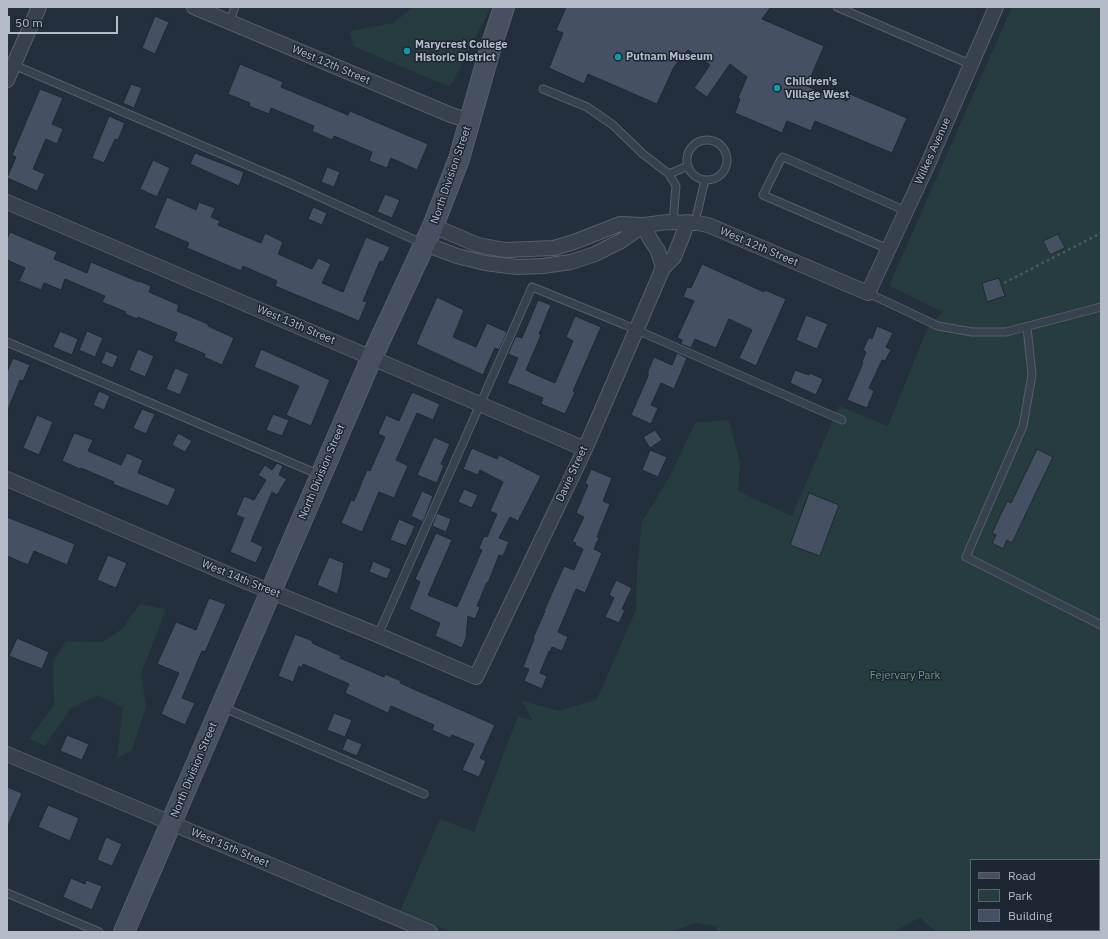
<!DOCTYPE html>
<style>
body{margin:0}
#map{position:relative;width:1108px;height:939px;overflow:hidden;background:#242f3e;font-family:"IBM Plex Sans",sans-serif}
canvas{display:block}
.frame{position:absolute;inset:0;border:8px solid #b4bcc9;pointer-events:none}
.legend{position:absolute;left:970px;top:859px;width:130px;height:72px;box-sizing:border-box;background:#1d2633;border:1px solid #59626f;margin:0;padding:5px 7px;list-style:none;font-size:12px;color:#b4bcc9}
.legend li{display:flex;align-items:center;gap:8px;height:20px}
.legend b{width:20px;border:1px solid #59626f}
.scale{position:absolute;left:8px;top:16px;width:110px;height:18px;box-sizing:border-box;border:2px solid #b4bcc9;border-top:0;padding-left:5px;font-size:12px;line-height:14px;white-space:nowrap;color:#b4bcc9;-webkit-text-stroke:3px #1d2633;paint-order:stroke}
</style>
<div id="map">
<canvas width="1108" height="939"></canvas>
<div class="frame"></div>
<ul class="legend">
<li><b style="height:5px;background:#465061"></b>Road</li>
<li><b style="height:11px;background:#263c3f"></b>Park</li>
<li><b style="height:11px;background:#455162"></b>Building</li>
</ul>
<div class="scale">50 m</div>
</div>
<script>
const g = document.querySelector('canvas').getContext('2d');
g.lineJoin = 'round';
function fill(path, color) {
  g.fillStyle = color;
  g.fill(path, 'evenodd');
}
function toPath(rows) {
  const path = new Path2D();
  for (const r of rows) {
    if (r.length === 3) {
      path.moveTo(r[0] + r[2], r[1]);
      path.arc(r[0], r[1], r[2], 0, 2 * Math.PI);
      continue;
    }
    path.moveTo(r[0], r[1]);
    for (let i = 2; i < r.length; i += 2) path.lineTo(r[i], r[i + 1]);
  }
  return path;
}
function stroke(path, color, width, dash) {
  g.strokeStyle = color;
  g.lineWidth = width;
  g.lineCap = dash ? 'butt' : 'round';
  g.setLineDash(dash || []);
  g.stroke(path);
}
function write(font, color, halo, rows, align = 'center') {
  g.font = font + ' "IBM Plex Sans",sans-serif';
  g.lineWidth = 3;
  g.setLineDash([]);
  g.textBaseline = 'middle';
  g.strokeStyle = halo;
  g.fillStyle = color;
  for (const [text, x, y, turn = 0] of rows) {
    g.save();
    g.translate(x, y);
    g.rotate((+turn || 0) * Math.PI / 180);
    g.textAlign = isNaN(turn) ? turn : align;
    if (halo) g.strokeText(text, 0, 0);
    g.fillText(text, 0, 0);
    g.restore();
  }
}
const green = toPath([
 [414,7,491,7,450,87,353,46,350,31,393,23],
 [1012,7,1101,7,1101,932,936,932,920,917,894,932,718,932,716,926,696,923,670,932,452,932,400,911,440,819,474,832,518,716,533,721,522,701,560,711,597,699,636,610,637,570,642,522,670,476,695,423,729,420,740,463,738,491,792,516,839,406,888,426,928,327,943,312,889,286],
 [971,860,1099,860,1099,930,971,930],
 [140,604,166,609,141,674,146,707,132,750,117,758,123,708,98,695,70,709,45,746,29,739,54,705,53,662,66,641,103,642,123,628]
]);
const building = toPath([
 [566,7,771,7,762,19,824,46,807,86,830,96,831,94,847,101,850,94,907,118,892,153,815,121,811,131,787,121,782,133,735,113,740,99,738,98,747,77,730,64,707,97,694,88,710,65,688,50,674,67,657,104,588,74,584,84,549,68,563,33,556,30,566,7],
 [155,16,169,22,155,54,142,48,155,16],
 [240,64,283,82,281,87,348,115,350,111,428,144,417,170,391,158,387,168,369,161,372,152,334,136,332,140,312,131,314,126,271,108,269,114,249,106,250,103,228,94,240,64],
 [131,84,142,88,134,108,123,103,131,84],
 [40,89,63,98,52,124,63,129,57,144,46,139,33,169,45,174,37,191,7,178,16,157,12,155,40,89],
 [109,116,125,123,118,140,115,139,104,163,92,158,109,116],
 [195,153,244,172,239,186,190,164,195,153],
 [153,160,170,168,157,197,140,189,153,160],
 [327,167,340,172,334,187,321,182,327,167],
 [385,194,400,200,392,218,377,212,385,194],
 [167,197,196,210,199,202,215,208,211,217,220,221,218,225,261,243,265,233,283,242,278,254,312,269,318,258,331,264,322,283,343,292,366,237,390,247,383,262,380,261,363,301,367,302,359,321,275,286,277,281,243,266,241,271,187,248,189,243,154,228,167,197],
 [313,207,327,213,322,225,308,219,313,207],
 [10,232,57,252,54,259,87,273,91,262,139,282,139,281,151,286,149,292,179,305,177,311,208,324,208,326,234,338,222,365,204,357,205,354,174,341,177,333,138,317,137,319,125,314,126,312,102,302,105,296,65,279,61,290,44,283,41,290,19,281,25,268,7,260,7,239,10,232],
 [1058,234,1065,248,1050,255,1043,241,1058,234],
 [702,264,764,292,765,290,786,299,756,366,739,358,752,330,729,319,716,348,695,339,691,348,681,344,682,340,677,338,694,301,683,297,687,287,691,288,702,264],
 [999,278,1005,296,987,302,982,283,999,278],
 [437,297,464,310,453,337,476,347,487,323,507,332,499,350,495,348,483,375,416,344,437,297],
 [538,300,551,305,539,334,541,335,526,370,534,374,555,383,573,341,566,337,575,316,601,327,573,391,575,392,565,414,541,404,543,398,507,383,518,358,508,354,516,336,522,338,538,300],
 [806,315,828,324,817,349,796,340,806,315],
 [877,326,893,333,886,347,891,350,885,361,882,360,869,388,874,391,867,408,847,400,863,363,862,362,866,352,863,350,869,337,872,339,877,326],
 [60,331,78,339,72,355,53,347,60,331],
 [87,331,103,338,95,357,79,350,87,331],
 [138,349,154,356,145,377,129,370,138,349],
 [261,349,330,380,311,426,286,415,299,386,254,367,261,349],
 [106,351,118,356,113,368,101,363,106,351],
 [677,353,687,358,674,389,661,383,651,405,658,408,651,424,631,415,648,376,648,371,654,357,672,365,677,353],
 [13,358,30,365,23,381,20,380,7,412,7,372,13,358],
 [175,368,189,374,180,395,166,389,175,368],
 [795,370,809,375,810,373,823,379,816,395,790,383,795,370],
 [99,391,110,396,104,410,93,405,99,391],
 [412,392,440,404,433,420,417,413,396,460,408,466,394,498,379,492,362,532,341,523,351,500,354,501,367,470,370,471,385,437,378,434,386,415,399,421,412,392],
 [142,409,155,414,146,434,133,428,142,409],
 [273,414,289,420,282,436,266,430,273,414],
 [37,415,53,422,39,455,23,448,37,415],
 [655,430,662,440,650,448,643,437,655,430],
 [74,433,93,440,88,451,121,465,127,453,143,460,138,473,176,489,168,506,113,484,114,482,81,468,80,469,62,461,74,433],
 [178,433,192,441,185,452,172,445,178,433],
 [434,437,450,444,441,464,444,465,437,483,417,475,434,437],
 [472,448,497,459,499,455,541,476,518,521,510,517,499,538,509,542,503,556,499,555,488,583,487,582,477,606,480,607,475,619,468,616,466,638,462,648,435,636,440,623,409,609,420,582,415,579,436,533,452,540,428,595,457,607,482,550,479,548,484,536,487,537,497,514,490,511,503,482,480,470,478,475,463,469,472,448],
 [1037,449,1053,457,1012,543,1007,540,1003,549,992,543,996,535,992,533,1007,501,1011,503,1037,449],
 [650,450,667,457,658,477,642,470,650,450],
 [277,463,283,466,279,475,287,479,277,495,272,492,251,541,263,547,256,563,230,552,244,518,236,515,244,496,254,500,266,480,258,475,265,465,272,470,277,463],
 [591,469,612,478,603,501,610,504,597,537,599,538,594,549,602,553,585,593,576,589,558,632,568,637,562,651,552,647,550,652,549,651,540,673,547,676,542,689,524,681,529,669,523,667,534,639,533,638,545,611,544,611,564,566,574,570,583,549,575,545,576,543,572,542,584,517,576,513,588,485,585,483,591,469],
 [464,489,478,495,472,508,458,502,464,489],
 [422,491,433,496,423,522,411,516,422,491],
 [809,493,839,505,820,556,790,545,809,493],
 [437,513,451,519,446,532,432,526,437,513],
 [7,517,75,544,67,565,34,551,28,565,7,556,7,517],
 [399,519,415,526,406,546,390,540,399,519],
 [108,555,127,563,116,588,97,580,108,555],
 [329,557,344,563,340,585,337,594,317,585,329,557],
 [373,561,391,569,387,579,369,572,373,561],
 [616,580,632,588,622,609,625,610,619,623,605,617,614,598,609,595,616,580],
 [209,598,226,604,205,652,202,651,182,698,195,703,185,725,161,714,179,673,157,664,176,622,196,630,209,598],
 [295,634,313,641,312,643,341,656,340,658,384,677,385,674,401,681,400,683,495,725,480,758,486,761,479,777,462,770,474,744,452,735,450,738,432,730,434,725,391,706,388,713,345,693,349,684,303,664,302,668,299,666,293,682,278,676,295,634],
 [17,638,49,652,42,669,9,656,17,638],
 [334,713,352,720,345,737,327,730,334,713],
 [67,735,89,744,82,760,60,751,67,735],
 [347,738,362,744,357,756,342,750,347,738],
 [7,787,22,793,7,828,7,787],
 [48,805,79,818,70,841,38,827,48,805],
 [106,837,122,844,112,866,97,860,106,837],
 [71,878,85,884,86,880,102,886,92,910,63,897,71,878]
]);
const path = toPath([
 [1004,283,1101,233]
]);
const service = toPath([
 [837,7,970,64],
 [229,23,235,7],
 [14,65,289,183,424,244],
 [543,89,587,107,613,125,643,154,669,174,688,166],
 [707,160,20],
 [669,174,676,186,673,222],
 [695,222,705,180],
 [888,249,763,195,780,161,783,157,906,211],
 [868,293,938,326,972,332,1006,332,1101,307],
 [1027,327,1032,375,1023,426,966,557,1101,625],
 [7,342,320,475],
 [378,635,532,287,623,324,842,420],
 [222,707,424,794],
 [7,893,99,932]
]);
const minor = toPath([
 [194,7,451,115,470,121],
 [7,80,39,7],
 [7,202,585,449],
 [644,225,649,237,658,251,663,268],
 [433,226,478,245,505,250,554,248,574,242,620,224,644,225,668,222,697,223,708,225,868,293,927,166,996,7],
 [425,244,457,256,485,263,517,267,543,266,571,262,595,254,621,241,644,225],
 [7,479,230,575,378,635,476,677,585,449,663,268,674,257,688,222],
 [7,754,430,932]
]);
const secondary = toPath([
 [124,932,372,357,433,226,459,159,489,53,504,7]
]);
const markers = [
 [407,51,4,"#0f9aa8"],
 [618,57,4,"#0f9aa8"],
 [777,88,4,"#0f9aa8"]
];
const poiNames = [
 ["Marycrest College",415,45],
 ["Historic District",415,58],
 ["Putnam Museum",626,57],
 ["Children's",785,82],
 ["Village West",785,95]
];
const streetNames = [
 ["West 12th Street",331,65,23],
 ["Wilkes Avenue",933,151,-66],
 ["North Division Street",451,175,-71],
 ["West 12th Street",759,247,23],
 ["West 13th Street",296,325,23],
 ["North Division Street",322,472,-67],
 ["Davie Street",572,474,-65],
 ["West 14th Street",241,579,22],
 ["North Division Street",194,770,-67],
 ["West 15th Street",230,848,23]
];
const parkNames = [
 ["Fejervary Park",905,676]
];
fill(green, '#263c3f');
fill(building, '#455162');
stroke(building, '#1f2835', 1);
stroke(service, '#565f6c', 9);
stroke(minor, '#565f6c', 16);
stroke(secondary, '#565f6c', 22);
stroke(path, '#44595c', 2.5, [3, 3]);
stroke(service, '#38414e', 7);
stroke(minor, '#38414e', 14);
stroke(secondary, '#465061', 20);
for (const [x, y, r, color] of markers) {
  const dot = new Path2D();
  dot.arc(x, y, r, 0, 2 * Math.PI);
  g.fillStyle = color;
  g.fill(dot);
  stroke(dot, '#1d2633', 1.5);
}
write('bold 11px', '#b4bcc9', '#1d2633', poiNames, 'left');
write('11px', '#b4bcc9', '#1d2633', streetNames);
write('11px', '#6b9a76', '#1d2633', parkNames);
</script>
